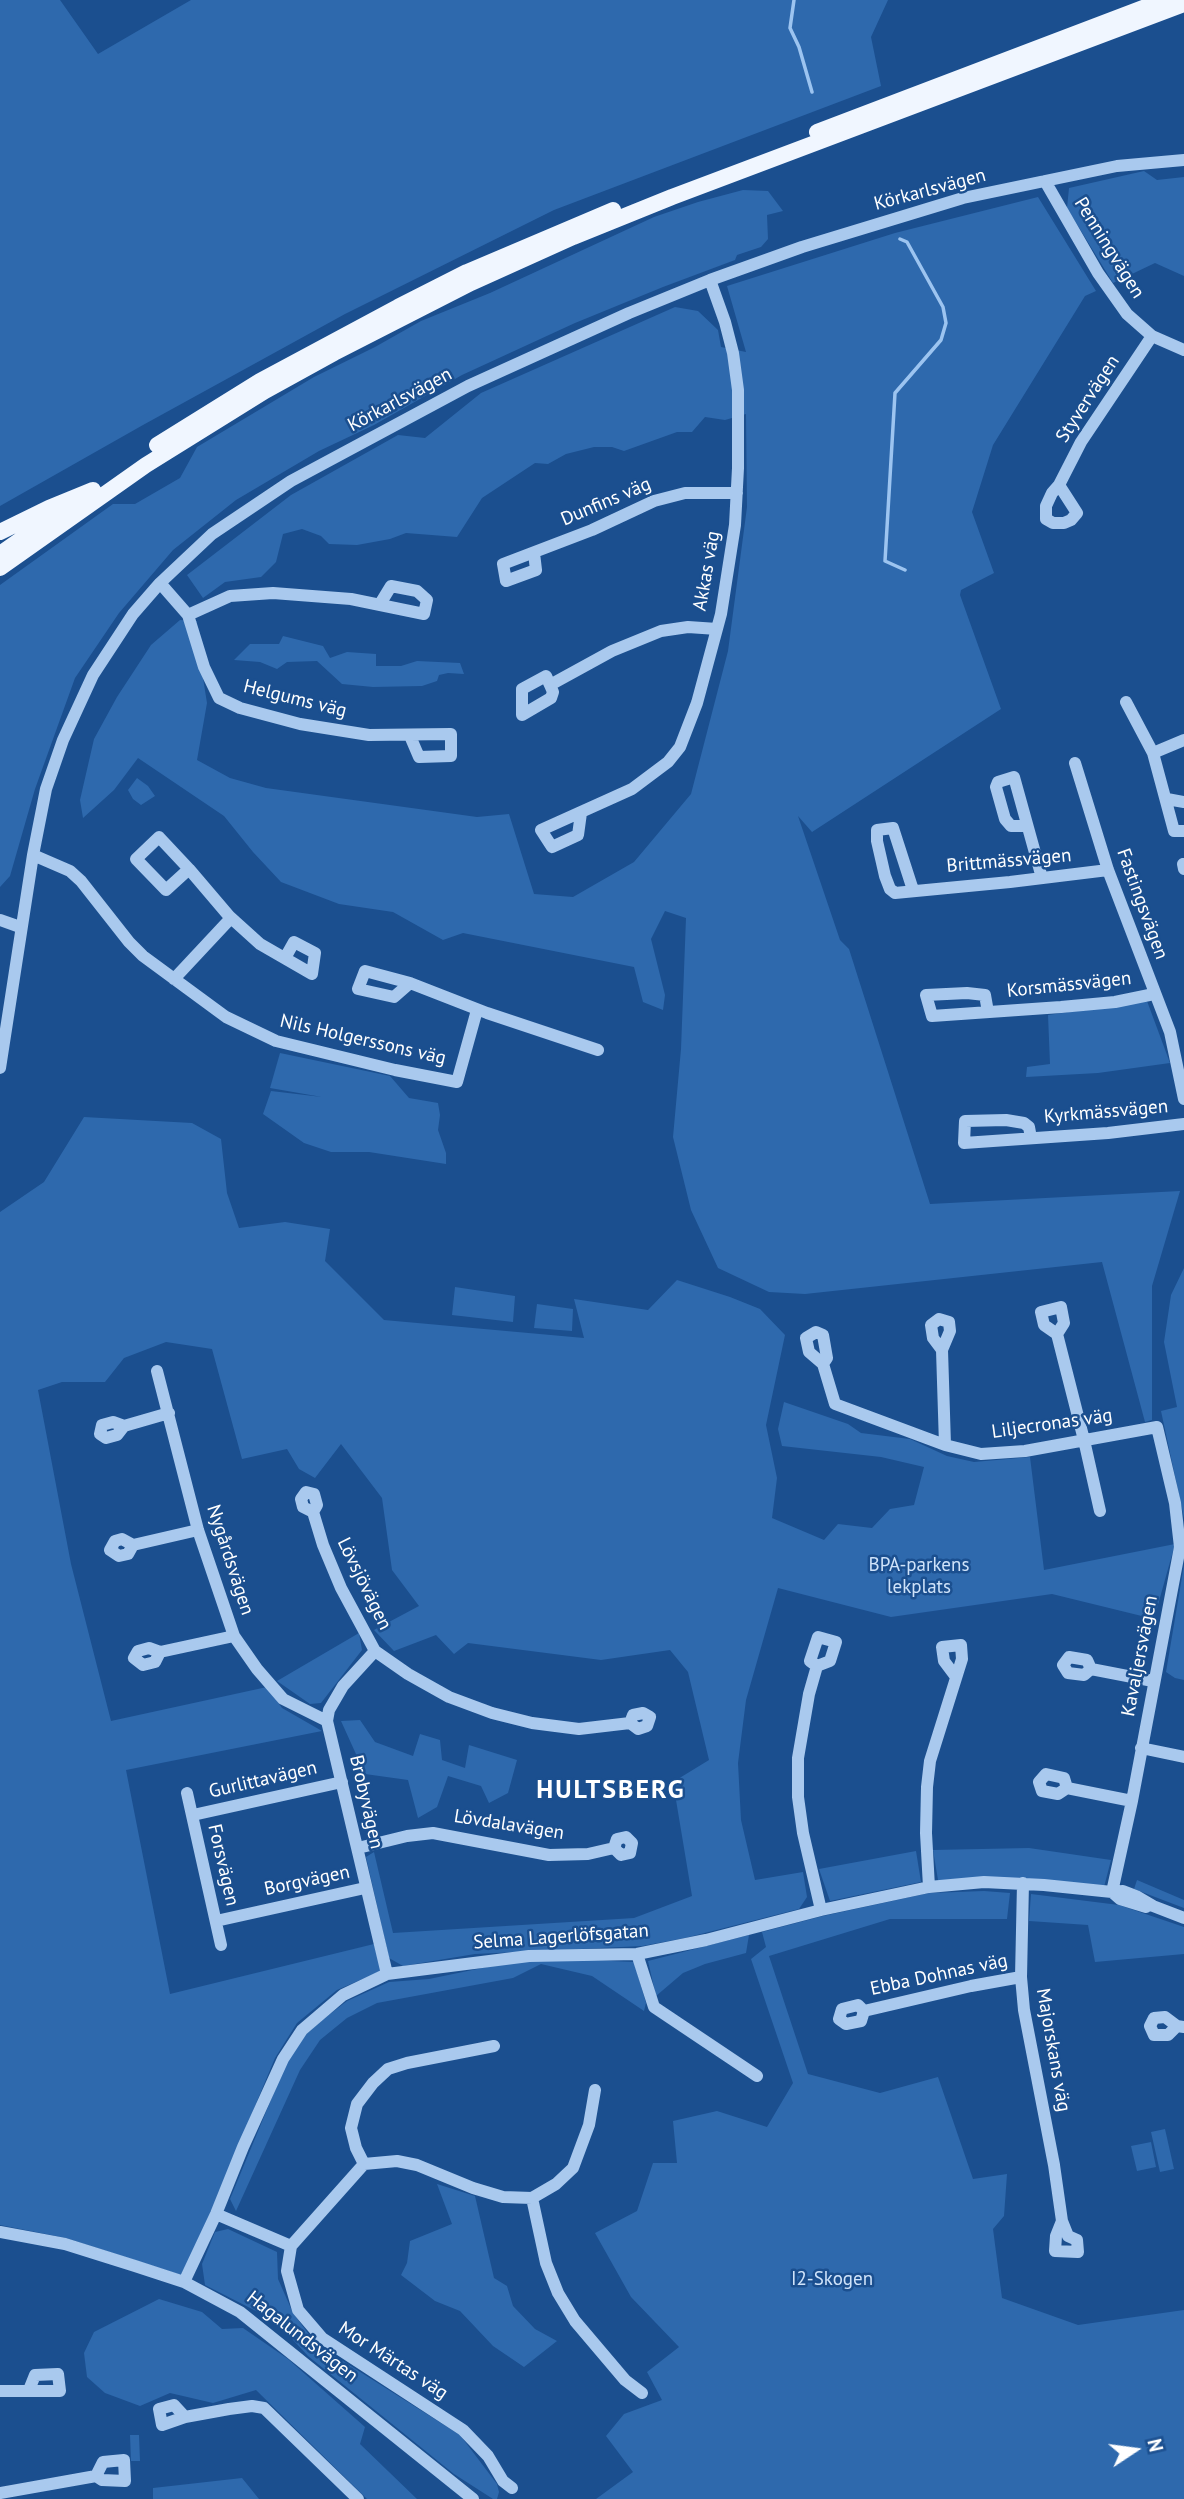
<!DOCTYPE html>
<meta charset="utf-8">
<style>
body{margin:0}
#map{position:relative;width:1184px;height:2499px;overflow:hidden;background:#1b4f8f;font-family:"PT Sans",sans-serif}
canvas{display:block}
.north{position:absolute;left:1100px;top:2415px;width:70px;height:70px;-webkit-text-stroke:5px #1b4f8f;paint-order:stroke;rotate:77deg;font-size:19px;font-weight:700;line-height:28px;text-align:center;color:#fff}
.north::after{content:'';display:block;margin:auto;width:24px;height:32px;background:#fff;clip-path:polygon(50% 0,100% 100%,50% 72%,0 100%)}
</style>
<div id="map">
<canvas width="1184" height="2499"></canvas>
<div class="north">N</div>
</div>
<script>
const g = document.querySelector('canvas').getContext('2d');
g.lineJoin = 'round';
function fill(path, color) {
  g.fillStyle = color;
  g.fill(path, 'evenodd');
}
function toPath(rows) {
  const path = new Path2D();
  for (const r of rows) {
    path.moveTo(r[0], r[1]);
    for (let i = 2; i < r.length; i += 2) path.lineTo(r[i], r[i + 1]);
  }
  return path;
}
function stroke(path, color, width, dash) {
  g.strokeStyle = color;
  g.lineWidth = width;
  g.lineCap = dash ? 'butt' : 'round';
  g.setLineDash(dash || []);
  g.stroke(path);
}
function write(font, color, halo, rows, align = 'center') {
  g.font = font + ' "PT Sans",sans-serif';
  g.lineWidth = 5;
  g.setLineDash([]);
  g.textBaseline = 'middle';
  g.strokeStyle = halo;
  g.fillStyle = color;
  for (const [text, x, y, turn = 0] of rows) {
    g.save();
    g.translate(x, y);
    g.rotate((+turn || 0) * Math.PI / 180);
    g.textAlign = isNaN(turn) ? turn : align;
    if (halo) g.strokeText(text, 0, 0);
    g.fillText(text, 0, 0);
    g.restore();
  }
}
const green = toPath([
 [0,0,60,0,98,54,191,0,888,0,871,37,881,86,554,210,345,314,143,425,0,506],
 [1144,171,1157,180,1184,177,1184,276,1155,263,1113,283,1067,208,1069,188],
 [743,190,768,191,783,211,767,215,768,239,761,247,737,255,735,260,663,287,575,323,462,375,374,425,319,451,236,500,173,550,119,613,75,678,35,789,10,876,0,887,0,585,113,504,135,504,180,478,197,447,314,377,375,347,421,321,490,293,654,217,698,202],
 [1038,197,1096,291,1085,296,993,445,972,512,994,573,961,590,960,595,1001,709,812,832,798,816,840,940,849,949,930,1204,1180,1191,1152,1286,1152,1420,1145,1422,1102,1262,805,1294,769,1292,718,1268,691,1210,673,1137,681,1049,686,918,665,911,651,939,665,995,663,1010,643,1002,634,967,463,933,443,940,393,912,339,904,281,882,253,852,224,816,138,758,114,790,83,818,80,800,94,739,117,697,151,645,180,620,197,621,195,628,207,703,197,760,230,778,266,788,477,817,509,814,534,894,573,897,634,862,691,794,728,651,747,507,746,414,725,420,705,417,692,432,677,432,624,451,612,447,594,447,566,454,548,464,535,463,482,498,457,537,406,533,390,539,357,545,329,544,321,536,302,529,283,534,276,562,261,577,225,582,203,598,187,575,291,495,398,435,425,438,481,393,675,307,698,311,718,330,721,347,746,352,727,286,895,233],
 [283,636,323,646,330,658,347,652,376,654,376,666,401,666,417,661,460,663,464,674,448,673,439,675,437,681,422,686,373,687,342,684,317,661,287,662,277,669,260,662,234,660,250,644,279,644],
 [137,778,148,786,155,796,141,805,133,799,128,790],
 [1147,1001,1170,1063,1098,1073,1026,1077,1027,1067,1050,1064,1048,1015],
 [280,1053,390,1076,409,1098,438,1103,440,1115,438,1130,446,1153,446,1164,369,1152,331,1152,304,1143,263,1114,271,1091,322,1097,270,1088],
 [84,1117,192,1123,221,1139,227,1193,239,1228,285,1222,330,1229,325,1261,384,1320,584,1338,574,1299,648,1310,677,1280,730,1297,760,1309,785,1335,766,1425,777,1478,772,1518,824,1540,838,1524,872,1528,890,1509,914,1505,924,1467,881,1457,782,1446,778,1429,784,1402,848,1424,861,1433,910,1439,947,1456,974,1462,1030,1457,1044,1570,1175,1544,1154,1619,1052,1594,891,1617,778,1588,746,1700,738,1763,741,1820,755,1880,803,1872,807,1897,799,1909,685,1938,642,1946,475,1954,403,1966,389,1958,366,1857,374,1852,393,1933,634,1918,692,1896,673,1782,709,1760,688,1672,670,1650,601,1660,468,1643,454,1654,436,1635,394,1651,374,1630,419,1606,392,1570,382,1498,341,1444,315,1478,299,1469,287,1449,242,1459,212,1349,166,1342,124,1358,105,1382,62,1382,38,1390,71,1564,111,1721,267,1687,282,1708,322,1731,126,1770,170,1994,374,1944,381,1971,337,1990,297,2023,275,2058,200,2238,181,2275,66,2238,0,2225,0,1212,44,1182],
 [1184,1268,1184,1518,1161,1411,1177,1407,1164,1342,1171,1295],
 [455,1287,515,1296,513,1322,452,1315],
 [537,1304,573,1309,572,1331,534,1328],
 [1184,1565,1184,1680,1175,1678,1166,1672],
 [359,1633,362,1650,321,1703,310,1704,277,1681],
 [360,1720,375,1742,413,1756,420,1734,440,1740,442,1760,465,1768,469,1745,517,1760,508,1793,489,1803,481,1786,448,1776,437,1807,418,1818,408,1780,365,1774,341,1721],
 [1029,1848,1111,1860,1104,1887,938,1880,933,1850],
 [916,1851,921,1882,830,1901,819,1869],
 [1137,1880,1184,1900,1184,1908,1134,1889],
 [984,1891,1010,1893,1007,1919,890,1919,769,1956,808,2074,880,2093,938,2077,973,2179,1007,2174,1004,2216,993,2229,1002,2298,1078,2325,1184,2310,1184,2499,596,2499,633,2472,606,2436,624,2414,662,2400,647,2372,679,2347,631,2297,595,2233,637,2211,653,2163,677,2163,673,2121,717,2111,767,2127,793,2083,751,1959,766,1947,762,1932,823,1916,929,1893],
 [1031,1894,1119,1905,1184,1927,1184,1954,1095,1962,1088,1925,1029,1921],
 [749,1935,746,1953,705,1964,683,1973,656,1996,648,1961],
 [545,1958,634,1962,646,2003,644,2011,592,1976,541,1964,513,1978,377,2003,347,2018,320,2040,300,2070,236,2211,230,2199,287,2061,306,2034,326,2017,347,2001,389,1982,429,1979,511,1962],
 [1165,2129,1174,2169,1160,2172,1151,2132],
 [1151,2142,1156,2167,1137,2171,1131,2146],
 [437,2184,475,2196,494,2278,507,2286,513,2306,535,2329,557,2341,524,2367,493,2346,460,2311,435,2301,401,2275,407,2263,410,2241,452,2224],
 [228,2229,277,2252,278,2279,293,2313,316,2344,460,2435,497,2484,499,2492,497,2499,493,2499,454,2474,308,2356,282,2328,256,2311,205,2285,202,2264,215,2232],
 [159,2299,202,2312,222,2329,243,2328,288,2359,365,2427,360,2444,417,2499,367,2499,256,2390,213,2403,170,2393,140,2406,105,2393,87,2377,84,2353,94,2332],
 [130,2435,139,2435,140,2461,131,2461],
 [242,2478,259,2499,153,2499,153,2488]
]);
const stream = toPath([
 [794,0,790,28,799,47,812,92],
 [900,239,907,242,943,307,946,323,941,340,895,393,885,561,905,570]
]);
const minor = toPath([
 [1045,181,1098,273,1127,314,1152,336,1184,350],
 [1059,485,1077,513,1071,520,1064,523,1053,523,1046,519,1046,506,1052,493,1059,485,1081,442,1152,336],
 [534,553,536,570,506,581,503,564,592,530,654,501,685,493,737,493],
 [160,583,188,615,204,667,219,698,240,708,300,724,369,735,451,734,451,756,419,757,410,736],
 [188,615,230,596,273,593,351,599,424,614,427,600,417,591,391,586,380,604],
 [550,685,546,676,522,689,522,715,551,698,553,692,550,685,612,651,661,631,688,627,717,629],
 [1126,702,1153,753,1174,831,1184,831],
 [1153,753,1184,740],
 [1075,763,1108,870,1170,1032,1184,1099],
 [1167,799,1184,802],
 [581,813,578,835,552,847,541,830,632,789,668,762,680,747,697,703,721,614,735,525,738,468,738,390,733,353,725,322,710,280],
 [1027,826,1011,826,1005,819,996,787,998,782,1014,777,1042,878],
 [33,855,70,871,81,881,129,942,143,956,226,1017,276,1041,395,1070,457,1082,477,1010],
 [1183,864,1184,869],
 [189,869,166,890,136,859,159,837,189,869,229,916,260,944,312,974,315,953,294,942,285,958],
 [913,890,893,828,877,830,877,841,885,876,890,889,895,893,1010,882,1108,870],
 [0,920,20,927],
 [174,979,231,918],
 [410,983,394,997,358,989,365,971,410,983,487,1013,598,1050],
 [988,1012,985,995,967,993,926,995,932,1016,1061,1007,1115,1002,1154,994],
 [0,1068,33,855,46,789,63,740,93,675,133,614,160,583,212,534,291,481,468,386,629,313,710,280,802,247,963,198,1117,166,1184,160],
 [1031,1138,1029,1127,1024,1123,1006,1120,965,1121,964,1143,1108,1133,1184,1124],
 [1057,1334,1044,1325,1041,1312,1061,1307,1064,1323,1057,1334,1084,1440,1100,1511],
 [942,1350,933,1338,931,1325,939,1319,949,1322,950,1331,942,1350,945,1445],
 [823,1364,827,1358,823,1335,816,1332,806,1338,809,1352,823,1364,835,1404,945,1445,981,1454,1025,1451,1157,1427,1175,1503,1180,1547,1132,1801,1112,1892],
 [157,1371,198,1530,234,1636,257,1669,283,1699,327,1721],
 [124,1426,117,1435,106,1438,100,1434,102,1425,113,1422,124,1426,169,1413],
 [313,1512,303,1507,301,1499,306,1492,314,1494,317,1505,313,1512,323,1545,341,1588,375,1651,408,1674,449,1697,492,1713,532,1723,579,1729,630,1723,638,1729,647,1726,650,1717,643,1713,633,1715,630,1723],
 [133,1545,128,1554,119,1556,110,1550,115,1541,122,1539,133,1545,198,1530],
 [375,1651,343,1686,329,1710,327,1721,387,1974],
 [160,1652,149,1648,138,1651,134,1658,143,1665,155,1662,160,1652,234,1636],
 [817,1666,810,1661,818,1637,836,1642,830,1661,817,1666,809,1694,798,1758,798,1797,803,1833,821,1910],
 [1091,1669,1084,1675,1068,1673,1063,1665,1069,1657,1087,1660,1091,1669,1153,1681],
 [1141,1748,1184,1757],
 [1067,1788,1058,1794,1042,1791,1039,1782,1046,1774,1064,1778,1067,1788,1132,1801],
 [187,1793,221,1945],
 [193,1815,342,1782],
 [358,1848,407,1836,433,1833,549,1855,588,1854,614,1848,621,1855,630,1853,632,1843,626,1837,617,1839,614,1848],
 [1023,1883,1021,1977,1024,2010,1054,2165,1062,2221,1056,2236,1055,2251,1078,2252,1077,2240,1068,2236,1062,2221],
 [929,1887,926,1833,927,1787,930,1761,962,1659,961,1645,942,1647,944,1661,956,1677],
 [1112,1892,1120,1899,1146,1907],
 [216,1921,365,1888],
 [637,1954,654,2007,757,2076],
 [864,2011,861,2021,846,2024,839,2019,842,2009,858,2005,864,2011,971,1986,1021,1977],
 [1177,2026,1168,2035,1154,2035,1150,2026,1154,2018,1165,2017,1177,2026,1184,2027],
 [364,2164,356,2148,351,2128,357,2104,373,2083,388,2069,407,2063,494,2046],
 [532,2198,546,2263,558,2293,575,2321,625,2380,642,2393],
 [216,2214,291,2246],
 [0,2232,65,2244,135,2266,184,2282,240,2312,473,2499],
 [184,2282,216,2214,243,2147,283,2059,302,2030,343,1995,387,1974,529,1956,637,1954,706,1940,821,1910,929,1887,984,1882,1044,1885,1112,1892,1123,1891,1136,1896,1153,1906,1184,1918],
 [0,2391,60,2391,58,2374,35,2375,29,2390],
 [185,2417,174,2405,159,2409,162,2425,185,2417,229,2409,252,2406,264,2408,358,2499],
 [512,2488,503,2481,488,2456,463,2430,322,2338,298,2310,287,2271,291,2246,364,2164,397,2161,417,2165,473,2188,503,2197,532,2198,556,2184,573,2168,589,2125,595,2090],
 [0,2493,96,2476,102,2480,125,2481,124,2460,103,2462,96,2476]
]);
const major = toPath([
 [817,132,1164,0],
 [157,445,260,381,398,307,467,272,613,210],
 [0,532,49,508,93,490],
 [0,554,73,503],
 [0,568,146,465,265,391,334,353,471,283,573,237,672,197,1184,4]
]);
const streetNames = [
 ["Körkarlsvägen",930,190,-15],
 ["Penningvägen",1109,248,58],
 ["Styvervägen",1088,399,-57],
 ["Körkarlsvägen",400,400,-28],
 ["Dunfins väg",606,502,-23],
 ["Akkas väg",707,571,-80],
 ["Helgums väg",295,699,14],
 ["Brittmässvägen",1009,861,-5],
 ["Fastingsvägen",1142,904,70],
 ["Korsmässvägen",1069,985,-6],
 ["Nils Holgerssons väg",363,1040,13],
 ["Kyrkmässvägen",1106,1112,-5],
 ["Liljecronas väg",1052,1424,-8],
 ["Nygårdsvägen",230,1560,72],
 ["Lövsjövägen",364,1584,64],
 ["Kavaljersvägen",1140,1656,-79],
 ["Gurlittavägen",263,1780,-13],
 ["Brobyvägen",366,1802,77],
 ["Lövdalavägen",509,1825,9],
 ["Forsvägen",223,1865,77],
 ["Borgvägen",307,1881,-12],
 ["Selma Lagerlöfsgatan",561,1937,-4],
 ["Ebba Dohnas väg",939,1975,-12],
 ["Majorskans väg",1053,2050,80],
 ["Hagalundsvägen",302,2337,38],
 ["Mor Märtas väg",393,2361,33]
];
const parkNames = [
 ["BPA-parkens",919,1566],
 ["lekplats",919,1588],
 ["I2-Skogen",832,2280]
];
const districtNames = [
 ["HULTSBERG",611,1791]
];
fill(green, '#2e69ad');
stroke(stream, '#9cc4f0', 3.5);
stroke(minor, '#a9c9ee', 12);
stroke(major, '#f0f6ff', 16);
write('19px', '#fff', '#1b4f8f', streetNames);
write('19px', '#cfe3fa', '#1b4f8f', parkNames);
g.letterSpacing = '2px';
write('bold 26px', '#fff', '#1b4f8f', districtNames);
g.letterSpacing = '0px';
</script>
